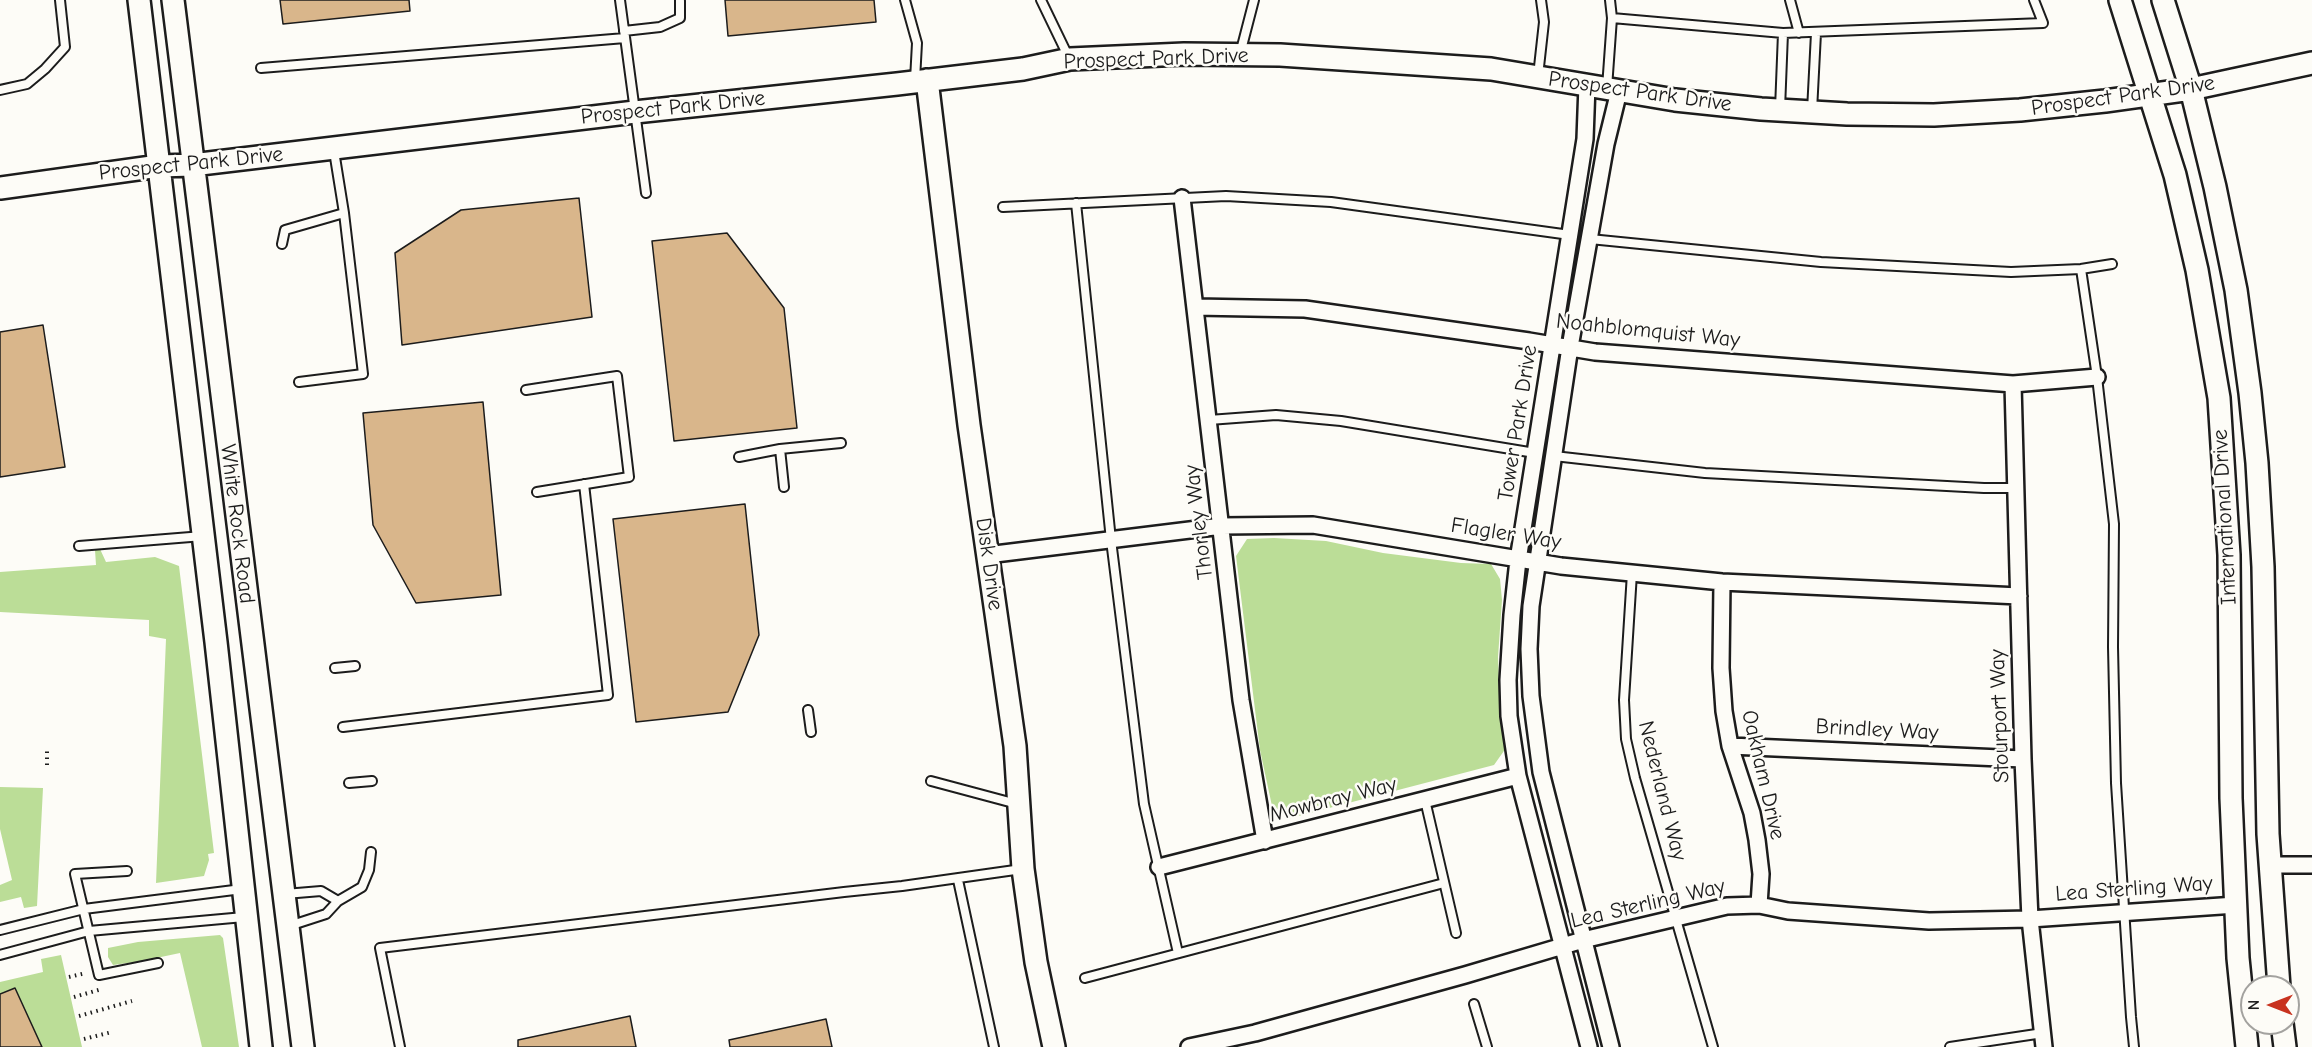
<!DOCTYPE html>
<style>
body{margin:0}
#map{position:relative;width:2312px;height:1047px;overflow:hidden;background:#fdfcf7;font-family:"Comic Neue",sans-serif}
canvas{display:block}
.north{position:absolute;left:2240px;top:975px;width:60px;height:60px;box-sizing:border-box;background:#fdfcf7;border:2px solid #a3a29f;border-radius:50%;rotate:270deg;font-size:16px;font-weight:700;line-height:24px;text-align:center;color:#1c1c1c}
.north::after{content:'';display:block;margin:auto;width:21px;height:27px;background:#c8321e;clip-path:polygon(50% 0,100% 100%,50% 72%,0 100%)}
</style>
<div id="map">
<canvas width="2312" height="1047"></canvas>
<div class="north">N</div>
</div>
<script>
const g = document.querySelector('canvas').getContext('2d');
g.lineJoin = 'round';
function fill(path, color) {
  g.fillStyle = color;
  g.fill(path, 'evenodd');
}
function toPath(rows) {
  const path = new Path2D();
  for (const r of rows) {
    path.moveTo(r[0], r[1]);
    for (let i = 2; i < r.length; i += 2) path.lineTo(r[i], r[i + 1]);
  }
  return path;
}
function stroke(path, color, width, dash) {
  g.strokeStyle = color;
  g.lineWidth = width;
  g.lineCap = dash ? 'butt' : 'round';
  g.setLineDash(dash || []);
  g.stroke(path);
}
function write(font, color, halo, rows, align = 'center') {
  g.font = font + ' "Comic Neue",sans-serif';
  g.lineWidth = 5;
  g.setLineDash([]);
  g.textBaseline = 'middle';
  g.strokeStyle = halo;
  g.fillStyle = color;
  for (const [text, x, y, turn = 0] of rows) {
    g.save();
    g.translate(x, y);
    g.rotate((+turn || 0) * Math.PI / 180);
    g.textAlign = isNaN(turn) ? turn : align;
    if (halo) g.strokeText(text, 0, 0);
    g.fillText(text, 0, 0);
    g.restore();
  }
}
const green = toPath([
 [1274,538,1326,541,1383,553,1461,563,1491,564,1500,579,1502,600,1498,657,1500,702,1506,748,1494,765,1287,819,1272,806,1260,750,1236,556,1247,539],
 [100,549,106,562,155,557,179,566,214,853,208,854,209,860,204,876,156,883,166,639,149,636,149,620,0,612,0,572,96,565,95,550],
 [0,787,43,788,37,906,24,908,21,897,0,902,0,885,12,880,0,829],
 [220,935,223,938,239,1047,202,1047,180,953,142,961,113,965,108,957,108,948,138,942],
 [61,955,82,1047,42,1047,0,994,0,982,43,972,41,959]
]);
const building = toPath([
 [280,0,409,0,410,11,283,24,280,0],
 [725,0,874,0,876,22,728,36,725,0],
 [579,198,592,317,402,345,395,253,461,210,579,198],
 [727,233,784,308,797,428,674,441,652,241,727,233],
 [43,325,65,467,0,477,0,332,43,325],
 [483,402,501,595,416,603,373,525,363,413,483,402],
 [745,504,759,635,728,712,636,722,613,519,745,504],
 [15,988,42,1047,0,1047,0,994,15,988],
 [630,1016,636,1047,518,1047,518,1040,630,1016],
 [826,1019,832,1047,730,1047,729,1040,826,1019]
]);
const path = toPath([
 [47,765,47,751],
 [69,977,86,973],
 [74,997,102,989],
 [79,1016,132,1001],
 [84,1039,112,1032]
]);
const lane = toPath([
 [620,0,646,193],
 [905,0,917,43,915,80],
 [1041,0,1069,58],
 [1790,0,1799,33],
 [1612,18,1783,33,2043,23,2034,0],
 [624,31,660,27,680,18,680,1],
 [1240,54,1254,0],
 [261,68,625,38],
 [1538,76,1544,22,1541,0],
 [1607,88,1612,18,1610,0],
 [0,90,27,84,45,69,65,47,60,0],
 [1780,109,1783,33],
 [1812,111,1816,33],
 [1076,203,1111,540,1144,804,1178,953],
 [1003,207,1226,196,1331,202,1570,235],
 [1590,239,1821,262,2011,272,2081,269,2112,264],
 [282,244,285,230,344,213],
 [2081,269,2097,377,2114,524,2113,647,2116,783,2131,1017,2134,1047],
 [299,382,363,374,344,213,334,151],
 [526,390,617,376,629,477,537,492],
 [1209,420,1276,415,1341,421,1535,453],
 [780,449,784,487],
 [1554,456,1705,473,1984,488,2016,488],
 [739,457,780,449,841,443],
 [79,546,203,536],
 [1632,573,1624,700,1626,739,1635,778,1713,1047],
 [335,668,355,666],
 [808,710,811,732],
 [343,727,608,695,584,484],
 [931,781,1017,804],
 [349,783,372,781],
 [1425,800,1456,933],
 [127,871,75,874,99,975,158,963],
 [958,880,994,1047],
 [285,894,321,891,338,901],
 [289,926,326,914,338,901,362,887,369,870,371,852],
 [0,930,84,909,242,889],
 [0,955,89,931,244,917],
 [1085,978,1444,883],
 [1474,1004,1487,1047],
 [400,1047,380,948,844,892,902,886,1022,869],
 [1950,1047,2043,1033]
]);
const street = toPath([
 [1587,85,1585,139,1518,560,1512,615,1508,680,1509,716,1518,776,1589,1047],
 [1182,198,1241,700,1265,841],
 [1195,307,1305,309,1529,341,1595,352,2013,384,2097,377],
 [2013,384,2023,759,2030,919,2044,1047],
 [987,555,1222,526,1313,525,1561,566,1722,582,2019,596],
 [1722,582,1721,668,1724,711,1730,746,1752,813,1757,840,1761,874,1759,905],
 [1730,746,2023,759],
 [2270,865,2312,865],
 [1159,867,1518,776],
 [1189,1047,1255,1033,1465,975,1583,940,1727,906,1759,905,1788,911,1929,921,2030,919,2236,905],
 [1611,1047,1541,772,1531,696,1529,649,1531,606,1570,347,1606,144,1619,91]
]);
const secondary = toPath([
 [139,0,216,642,261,1047],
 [173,0,303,1047],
 [2120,0,2175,175,2197,270,2219,398,2229,555,2231,798,2238,958,2247,1047],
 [2163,0,2191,89,2215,187,2236,290,2250,393,2257,463,2263,567,2268,834,2279,987],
 [927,80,969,425,1015,746,1023,869,1036,962,1054,1047],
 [0,188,159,166,192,165,635,112,897,84,1023,69,1070,59,1184,54,1280,55,1491,69,1675,100,1761,109,1847,114,1934,115,2020,110,2105,101,2191,89,2312,63],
 [2282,1023,2285,1047]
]);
const streetNames = [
 ["Prospect Park Drive",1156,59,-2],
 ["Prospect Park Drive",1640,92,8],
 ["Prospect Park Drive",2123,96,-8],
 ["Prospect Park Drive",673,108,-6],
 ["Prospect Park Drive",191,164,-6],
 ["Noahblomquist Way",1648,331,6],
 ["Tower Park Drive",1518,423,-81],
 ["International Drive",2225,517,-93],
 ["Thorley Way",1199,522,-97],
 ["White Rock Road",237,524,83],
 ["Flagler Way",1506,534,9],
 ["Disk Drive",989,564,82],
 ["Stourport Way",2000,716,-92],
 ["Brindley Way",1877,730,3],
 ["Oakham Drive",1763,775,77],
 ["Nederland Way",1662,791,76],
 ["Mowbray Way",1333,800,-14],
 ["Lea Sterling Way",2134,889,-4],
 ["Lea Sterling Way",1648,904,-13]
];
fill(green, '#bbdd97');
fill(building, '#d9b68b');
stroke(building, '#1c1c1c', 1.5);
stroke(lane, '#1c1c1c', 12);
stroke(street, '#1c1c1c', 20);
stroke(secondary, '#1c1c1c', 26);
stroke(path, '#1c1c1c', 4, [1.5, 4.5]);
stroke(lane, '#fdfcf7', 8);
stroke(street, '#fdfcf7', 15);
stroke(secondary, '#fdfcf7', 21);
write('22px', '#1c1c1c', '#fdfcf7', streetNames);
</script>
